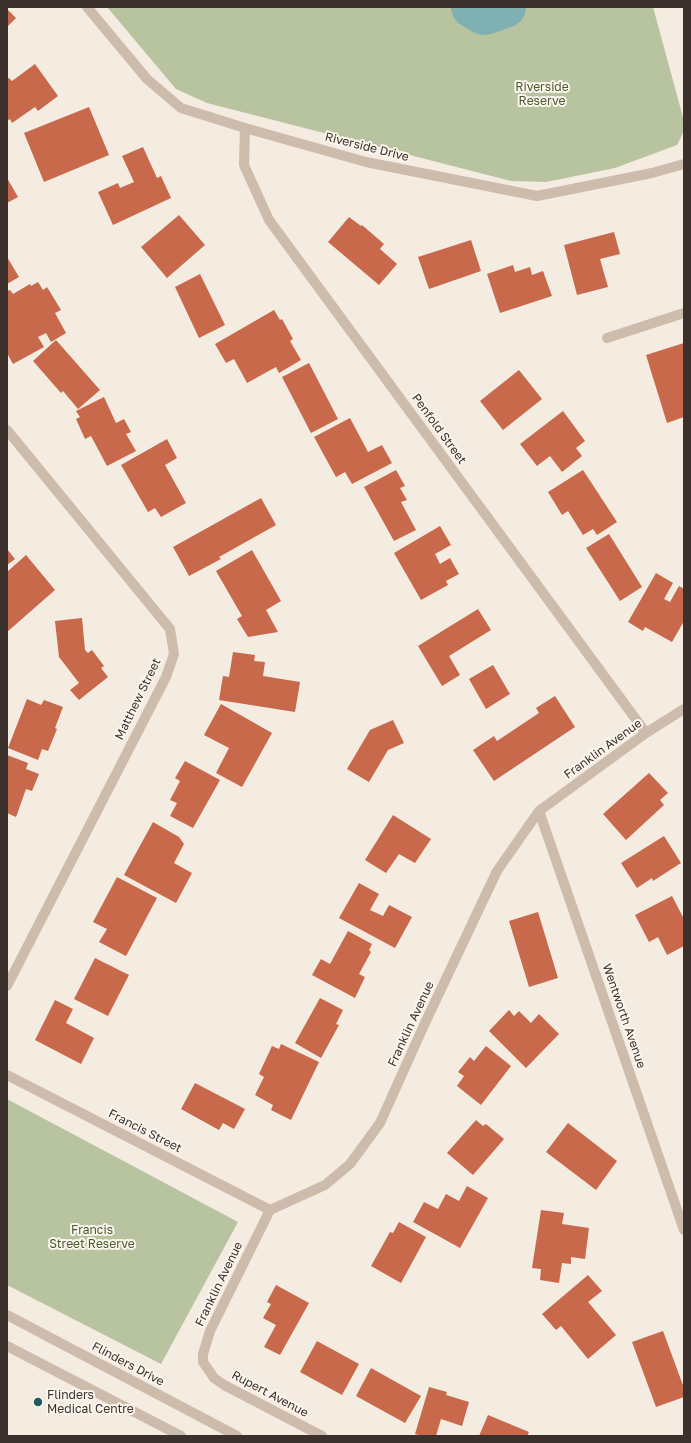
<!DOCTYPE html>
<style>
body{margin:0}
#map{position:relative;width:691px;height:1443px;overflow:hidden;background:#f4ebe1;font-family:"Golos Text",sans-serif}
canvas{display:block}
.frame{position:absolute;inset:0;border:8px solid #3b302b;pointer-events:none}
</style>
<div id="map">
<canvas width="691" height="1443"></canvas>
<div class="frame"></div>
</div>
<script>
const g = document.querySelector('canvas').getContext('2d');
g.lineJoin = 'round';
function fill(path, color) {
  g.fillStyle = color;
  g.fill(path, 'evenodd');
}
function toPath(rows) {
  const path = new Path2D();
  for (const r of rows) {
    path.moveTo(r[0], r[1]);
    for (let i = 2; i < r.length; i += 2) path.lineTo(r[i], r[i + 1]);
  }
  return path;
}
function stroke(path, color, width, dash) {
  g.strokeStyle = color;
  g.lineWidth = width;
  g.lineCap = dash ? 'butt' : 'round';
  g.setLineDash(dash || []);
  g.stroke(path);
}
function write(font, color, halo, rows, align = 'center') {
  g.font = font + ' "Golos Text",sans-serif';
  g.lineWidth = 4;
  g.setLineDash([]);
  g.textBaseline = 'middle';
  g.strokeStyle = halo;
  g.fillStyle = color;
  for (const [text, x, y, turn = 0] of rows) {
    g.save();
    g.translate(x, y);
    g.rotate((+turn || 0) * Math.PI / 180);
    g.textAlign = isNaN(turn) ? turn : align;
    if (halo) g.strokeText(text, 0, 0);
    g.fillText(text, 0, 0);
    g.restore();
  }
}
const green = toPath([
 [107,7,653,7,684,121,684,131,677,145,615,168,546,182,511,181,207,103,176,89],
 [7,1099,238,1222,161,1364,7,1285]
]);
const river = toPath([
 [472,7,484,14,505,7]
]);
const building = toPath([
 [7,9,16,18,7,27],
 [35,64,58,96,38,111,35,107,12,123,10,119,7,121,7,79,9,78,12,81],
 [89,107,109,155,44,182,24,133],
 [143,147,157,178,161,176,171,198,113,225,98,192,118,183,120,188,134,182,122,156],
 [7,178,18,197,7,203],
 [179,215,205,245,167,278,141,247],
 [349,217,361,226,362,225,384,244,380,249,397,264,379,285,328,242],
 [614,232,620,254,600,259,608,287,577,295,564,245],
 [471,240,481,271,429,289,418,257],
 [7,257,19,277,7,284],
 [513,265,515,272,530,267,532,275,543,271,552,296,500,313,487,274],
 [200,274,225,325,199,338,175,287],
 [38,282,43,290,47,287,61,310,55,313,66,333,51,342,46,333,38,337,44,347,13,364,7,353,7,291,10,290,13,294,30,284,31,286],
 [274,310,280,320,282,319,293,339,290,341,301,360,279,373,276,367,247,383,234,359,226,363,215,344],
 [56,340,100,390,78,409,63,391,61,393,33,361],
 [684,343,684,417,667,423,646,355],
 [309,363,338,419,311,433,282,377],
 [519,370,542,399,503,430,480,401],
 [104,397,116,423,124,419,131,432,126,434,136,451,107,466,91,436,85,439,76,419,80,417,76,411],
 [563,411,585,441,576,448,582,456,562,472,550,456,537,466,520,444],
 [350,418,368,452,382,445,392,463,352,484,345,472,336,477,314,437],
 [167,439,177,458,165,465,186,503,161,517,155,508,148,512,121,465],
 [396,470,405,486,400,488,407,500,401,502,416,530,394,541,364,487],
 [583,470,617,522,597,535,593,529,583,535,568,511,562,515,548,492],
 [261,498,276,525,219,557,221,559,189,576,173,547],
 [440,526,451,545,435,554,440,564,450,558,459,574,446,581,448,585,421,600,394,553],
 [609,534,642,587,620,601,586,548],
 [7,549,15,559,7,565],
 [252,550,281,601,266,610,278,632,248,637,237,619,242,616,216,571],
 [26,555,55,590,7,632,7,572],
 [656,573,673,583,664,599,670,602,679,586,684,589,684,621,672,642,645,627,643,631,628,622],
 [478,609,491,630,449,656,460,675,442,686,418,646],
 [82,618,85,650,88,653,92,650,104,666,101,668,108,677,79,700,70,690,79,683,59,657,55,621],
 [233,652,255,655,254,661,265,662,263,676,300,682,295,712,219,700,223,676,229,677],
 [493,665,510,694,486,709,469,679],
 [555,696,575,727,494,781,473,750,494,736,497,741,539,713,536,708],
 [27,699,41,705,44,700,63,707,55,728,57,729,48,751,42,749,38,760,8,748],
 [221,704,272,733,242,787,216,773,229,748,204,735],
 [393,720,404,743,388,750,369,782,347,769,370,730],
 [7,755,28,763,26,769,39,774,32,791,26,789,16,817,7,813],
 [185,761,220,780,193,828,170,816,177,803,170,800,180,781,175,778],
 [649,773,668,793,660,800,664,805,626,840,603,814],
 [393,815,431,839,415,863,399,854,386,873,365,860],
 [153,822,179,837,184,844,174,863,192,873,176,903,124,875],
 [664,836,681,863,653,881,652,878,637,888,621,863],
 [117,877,157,898,126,956,99,942,107,929,93,922],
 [359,883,379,894,370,910,383,916,389,905,412,917,395,948,339,918],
 [672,896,684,919,684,946,667,955,658,937,649,942,635,915],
 [538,912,558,978,529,987,509,921],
 [348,931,372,944,369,950,371,952,359,974,365,977,355,998,312,975,321,959,330,964],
 [95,958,129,975,108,1016,74,999],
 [320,998,343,1010,336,1024,339,1025,321,1058,295,1043],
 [55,1000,73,1009,66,1023,94,1038,81,1064,35,1040],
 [509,1010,514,1016,519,1011,531,1023,539,1014,559,1034,526,1068,489,1031],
 [281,1044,319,1062,291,1120,271,1110,273,1105,255,1095,264,1077,259,1074,272,1046,279,1049],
 [486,1046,511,1066,481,1105,457,1086,464,1076,458,1072,470,1057,474,1061],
 [195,1083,245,1109,234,1129,223,1123,219,1130,181,1109],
 [476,1120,483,1126,486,1124,504,1139,473,1175,447,1153],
 [568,1123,617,1161,596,1190,546,1152],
 [467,1186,488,1198,460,1248,413,1222,424,1202,438,1209,446,1194,459,1201],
 [541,1210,564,1213,562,1224,589,1228,585,1259,571,1257,571,1264,562,1263,559,1283,540,1280,541,1269,532,1268],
 [399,1222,426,1237,401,1283,371,1266,390,1232,393,1233],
 [588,1275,602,1291,588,1302,616,1335,588,1359,561,1326,556,1330,542,1314],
 [276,1285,309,1303,280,1355,264,1347,276,1325,263,1318,271,1304,267,1302],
 [663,1331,684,1388,684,1397,656,1407,632,1342],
 [317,1341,359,1364,342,1395,300,1372],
 [371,1368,421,1396,405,1423,356,1396],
 [429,1387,447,1392,446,1395,469,1402,462,1426,441,1419,436,1436,422,1436,415,1434],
 [488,1415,529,1432,527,1436,479,1436]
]);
const service = toPath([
 [607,338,684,313]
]);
const minor = toPath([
 [87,7,147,79,181,108,245,128,366,162,537,196,652,173,684,164],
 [245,128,244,165,269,220,646,733],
 [7,430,170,629,174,654,166,677,7,986],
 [539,811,684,1230],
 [7,1075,270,1210],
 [322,1436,224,1385,214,1378,203,1362,203,1354,210,1331,270,1210,325,1185,350,1164,380,1123,425,1023,497,871,539,811,646,733,684,709]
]);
const tertiary = toPath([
 [7,1315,237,1436],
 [7,1346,181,1436]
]);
const markers = [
 [38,1402,5,"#1f5a5e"]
];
const parkNames = [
 ["Riverside",542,87],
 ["Reserve",542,101],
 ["Francis",92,1230],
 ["Street Reserve",92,1244]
];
const streetNames = [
 ["Riverside Drive",367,147,14],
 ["Penfold Street",439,429,54],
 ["Matthew Street",138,699,-64],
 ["Franklin Avenue",603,749,-36],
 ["Wentworth Avenue",624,1016,71],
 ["Franklin Avenue",411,1024,-65],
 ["Francis Street",145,1131,27],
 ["Franklin Avenue",219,1284,-64],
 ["Flinders Drive",128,1364,28],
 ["Rupert Avenue",270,1394,28]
];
const poiNames = [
 ["Flinders",47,1395],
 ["Medical Centre",47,1409]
];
fill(green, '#b8c4a0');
stroke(river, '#7fb0b2', 42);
fill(building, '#c8694b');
stroke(service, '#cdbbac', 10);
stroke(minor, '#cdbbac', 10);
stroke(tertiary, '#cdbbac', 10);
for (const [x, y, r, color] of markers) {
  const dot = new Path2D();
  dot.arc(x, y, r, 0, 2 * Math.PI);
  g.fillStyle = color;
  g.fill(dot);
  stroke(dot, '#fbf5ee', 1.5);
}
write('12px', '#4a5a2e', '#fbf5ee', parkNames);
write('12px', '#3b302b', '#fbf5ee', streetNames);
write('12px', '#3b302b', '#fbf5ee', poiNames, 'left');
</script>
